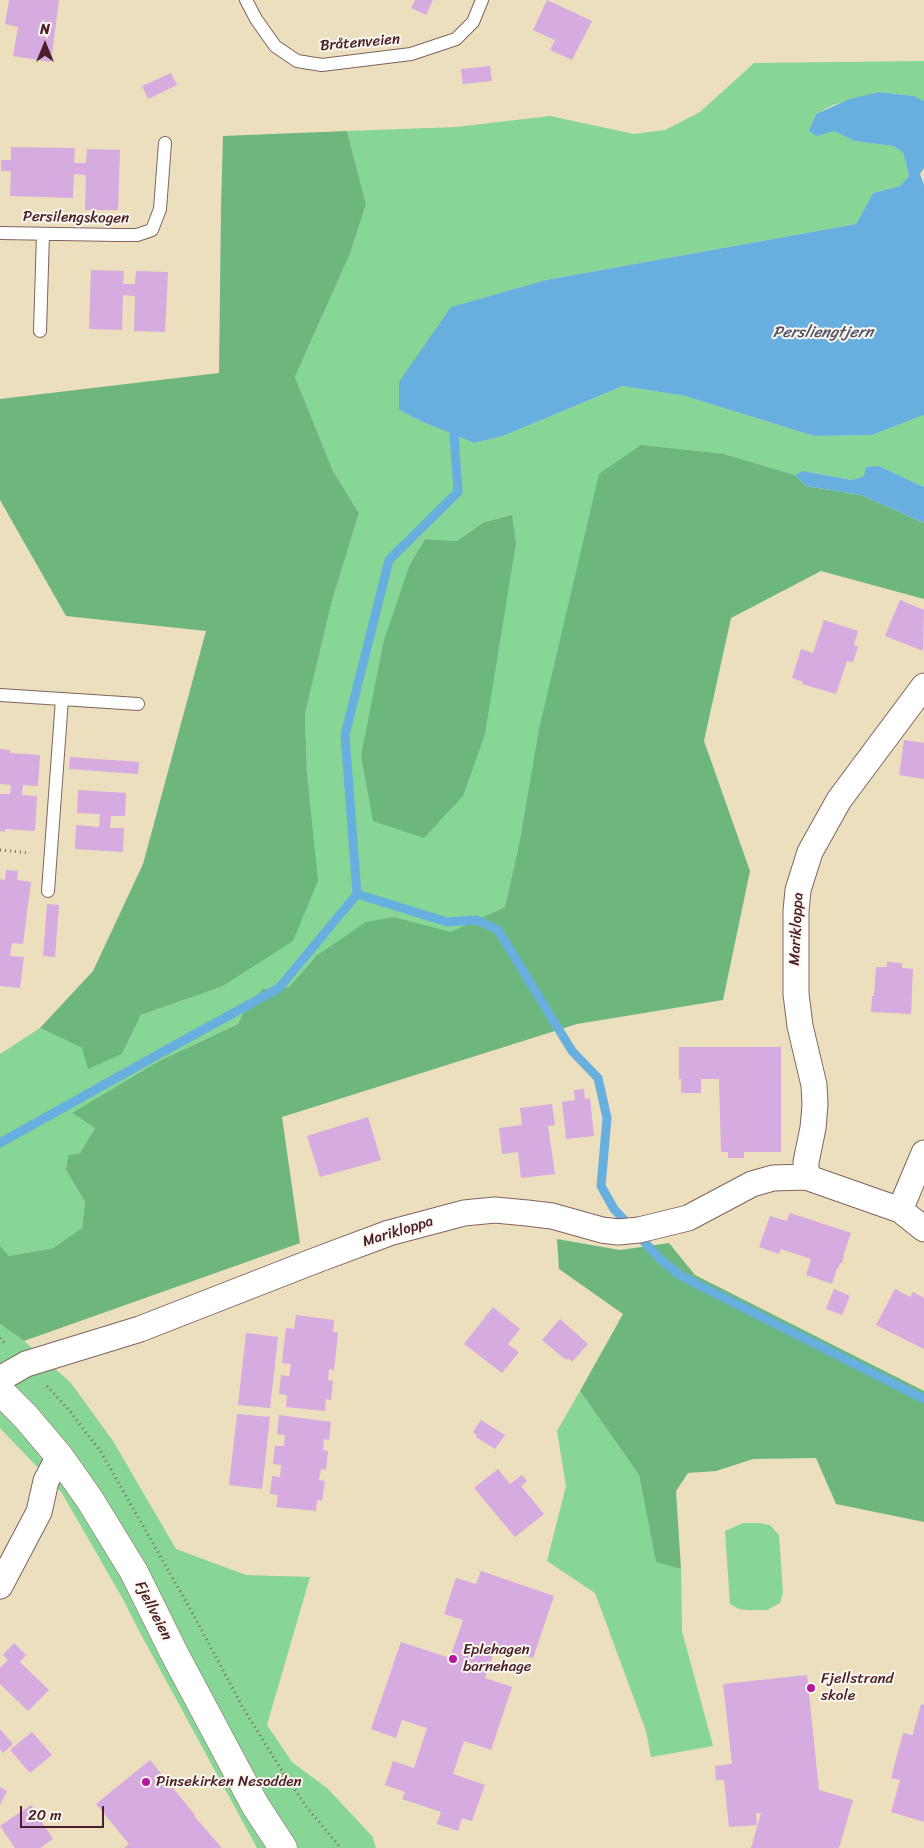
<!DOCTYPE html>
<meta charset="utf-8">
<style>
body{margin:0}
#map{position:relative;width:924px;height:1848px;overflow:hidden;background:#ecdfbd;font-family:Sriracha,sans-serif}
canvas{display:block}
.north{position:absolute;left:20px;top:20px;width:50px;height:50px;-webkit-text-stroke:4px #fbf7ec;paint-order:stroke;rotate:0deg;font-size:14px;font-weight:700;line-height:20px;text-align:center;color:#4a1f2b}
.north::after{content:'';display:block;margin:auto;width:18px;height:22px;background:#4a1f2b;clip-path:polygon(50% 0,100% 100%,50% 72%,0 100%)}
.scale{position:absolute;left:20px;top:1806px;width:84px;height:22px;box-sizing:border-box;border:2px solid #4a1f2b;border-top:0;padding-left:6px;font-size:15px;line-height:18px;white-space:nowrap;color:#4a1f2b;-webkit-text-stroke:4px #fbf7ec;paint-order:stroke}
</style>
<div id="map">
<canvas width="924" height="1848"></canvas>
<div class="north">N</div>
<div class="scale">20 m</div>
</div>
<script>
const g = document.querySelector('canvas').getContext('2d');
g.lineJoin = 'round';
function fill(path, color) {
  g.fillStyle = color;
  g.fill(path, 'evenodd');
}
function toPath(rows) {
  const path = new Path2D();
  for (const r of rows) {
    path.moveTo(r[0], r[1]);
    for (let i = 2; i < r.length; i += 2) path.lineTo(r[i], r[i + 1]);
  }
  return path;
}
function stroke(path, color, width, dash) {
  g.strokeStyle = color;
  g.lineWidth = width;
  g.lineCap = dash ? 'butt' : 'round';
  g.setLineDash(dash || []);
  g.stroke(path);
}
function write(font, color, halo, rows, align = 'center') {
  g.font = font + ' Sriracha,sans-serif';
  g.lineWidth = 4;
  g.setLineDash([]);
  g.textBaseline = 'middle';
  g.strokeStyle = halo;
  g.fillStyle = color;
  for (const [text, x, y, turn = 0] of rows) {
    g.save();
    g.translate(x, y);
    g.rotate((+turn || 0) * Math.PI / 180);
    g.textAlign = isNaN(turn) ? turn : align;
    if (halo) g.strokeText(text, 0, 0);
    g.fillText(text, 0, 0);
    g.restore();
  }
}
const green = toPath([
 [924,61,924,101,914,96,879,92,833,105,816,114,809,131,834,131,854,141,893,146,903,152,909,176,900,186,873,193,856,224,546,280,452,307,399,410,423,422,474,443,503,436,623,386,685,396,814,436,872,435,924,415,924,487,879,466,864,476,852,480,803,471,795,475,724,454,521,835,505,907,451,933,394,917,316,956,289,987,263,989,246,1006,238,1024,159,1061,73,1113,95,1128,80,1153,68,1155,66,1170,85,1202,82,1228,53,1248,9,1256,0,1246,0,1054,40,1028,82,1048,122,1054,141,1015,221,987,307,774,305,714,332,601,359,513,333,471,295,377,350,254,366,204,347,131,456,127,550,116,634,134,665,130,700,112,754,63],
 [512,515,410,564,425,539,457,541,484,522],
 [0,1324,24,1341,71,1383,113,1441,176,1549,246,1575,310,1577,267,1725,292,1762,327,1788,372,1836,376,1848,257,1848,137,1627,124,1601,62,1493,0,1428],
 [580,1391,639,1475,656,1561,681,1569,682,1631,713,1746,651,1757,646,1731,595,1593,547,1561,566,1486,557,1431],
 [743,1523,759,1523,770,1525,779,1535,783,1593,780,1603,767,1610,747,1610,739,1609,730,1604,725,1531]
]);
const forest = toPath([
 [347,131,366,204,350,254,295,377,333,471,359,513,332,601,305,714,307,774,318,881,293,941,221,987,141,1015,122,1054,88,1069,82,1048,40,1028,93,971,143,864,206,631,66,616,0,500,0,399,219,373,221,206,223,136],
 [641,445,724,454,795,475,806,486,861,495,924,523,924,599,821,571,731,618,704,741,750,871,723,1000,577,1024,282,1117,300,1243,24,1341,0,1324,0,1246,9,1256,53,1248,82,1228,85,1202,66,1170,68,1155,80,1153,95,1128,72,1113,159,1061,238,1024,246,1006,263,989,289,987,316,956,366,922,394,917,451,932,505,907,521,835,539,729,599,474],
 [512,515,516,543,485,734,463,796,424,838,373,821,361,756,384,640,410,564,425,539,457,541,484,522],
 [557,1239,620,1250,669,1243,695,1275,924,1391,924,1522,836,1504,816,1458,753,1459,716,1471,688,1473,676,1491,681,1569,656,1562,639,1475,580,1391,623,1314,559,1269]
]);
const water = toPath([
 [879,92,914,96,924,101,924,168,920,174,924,185,924,415,872,435,814,436,685,396,623,386,503,436,474,443,423,422,399,410,399,382,451,307,546,280,856,224,873,193,900,186,909,176,903,152,893,146,854,141,834,131,817,136,809,131,816,114,850,99],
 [879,466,924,487,924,523,861,495,806,486,795,475,803,471,852,480,864,476,866,467]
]);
const stream = toPath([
 [357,894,447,922,477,920,498,930,572,1051,598,1078,607,1118,601,1186,614,1209,660,1259,681,1276,924,1399],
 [0,1143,177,1044,279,988,357,894,345,735,389,560,458,492,454,434,464,431]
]);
const building = toPath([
 [9,0,59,0,51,62,13,56,18,27,5,24],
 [415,0,433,0,426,15,411,8],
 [547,0,592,21,572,60,550,50,555,40,533,30],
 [490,66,492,81,463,84,461,69],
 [171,73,177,85,148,99,142,86],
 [11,147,75,148,74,163,86,163,87,149,120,150,118,210,85,210,86,175,74,174,73,198,10,196,11,171,1,171,1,160,11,160],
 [91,270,124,271,123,284,135,284,136,271,168,272,165,332,134,331,135,296,123,295,122,330,89,329],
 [900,600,924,610,923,651,885,636],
 [824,620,858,631,854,645,858,647,853,662,847,661,836,694,802,684,803,682,792,678,801,649,813,653],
 [904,740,924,743,924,779,899,775],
 [0,749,10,750,10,753,40,755,38,786,23,785,22,795,37,796,35,831,5,829,5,832,0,831,0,794,10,794,11,785,0,784],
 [70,757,139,762,138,774,69,769],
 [78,790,126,793,125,816,111,816,110,828,124,828,123,852,75,849,76,825,99,827,100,814,77,813],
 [6,870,18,871,17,880,31,882,23,944,12,943,10,956,24,957,20,988,0,986,0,879,5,880],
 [47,904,59,905,55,957,43,956],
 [887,962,902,963,902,968,913,969,911,1014,871,1012,872,996,874,996,876,967,887,967],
 [679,1047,781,1047,781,1152,744,1152,744,1158,728,1158,728,1152,721,1152,719,1079,701,1079,701,1093,681,1093,681,1079,679,1079],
 [584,1089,585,1099,590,1098,594,1136,566,1139,562,1102,575,1100,574,1090],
 [552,1104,555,1125,548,1126,555,1174,521,1178,518,1152,502,1154,499,1128,522,1125,520,1108],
 [368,1117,381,1160,320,1177,307,1136],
 [790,1213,851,1233,843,1256,844,1256,842,1263,840,1263,838,1269,837,1268,832,1284,806,1275,811,1259,781,1249,779,1254,759,1247,770,1216,787,1221],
 [834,1289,850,1296,842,1315,826,1309],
 [895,1289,910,1297,913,1292,924,1298,924,1349,876,1325],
 [493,1307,520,1329,508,1344,519,1352,502,1373,464,1344],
 [296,1315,334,1320,333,1332,338,1333,334,1370,329,1369,328,1380,333,1381,331,1400,326,1399,325,1411,286,1407,287,1395,279,1394,281,1375,289,1376,291,1364,282,1363,286,1328,294,1329],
 [560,1319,588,1344,572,1362,568,1358,566,1360,542,1340],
 [246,1333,278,1337,270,1408,238,1405],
 [237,1414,270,1417,262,1489,229,1485],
 [279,1415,331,1422,329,1440,324,1439,323,1450,328,1451,326,1470,321,1469,319,1480,325,1481,322,1501,317,1500,316,1511,276,1507,278,1495,270,1494,272,1476,280,1477,281,1465,273,1464,275,1446,284,1446,285,1435,277,1434],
 [481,1420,505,1435,495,1449,476,1437,477,1435,473,1432],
 [498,1469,510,1484,522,1475,527,1481,521,1486,544,1514,515,1537,474,1488],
 [481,1571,554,1596,533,1658,496,1646,485,1678,512,1687,491,1750,464,1741,453,1774,485,1785,472,1821,462,1818,458,1831,437,1824,441,1812,402,1799,405,1792,385,1785,393,1761,414,1768,427,1728,402,1720,396,1738,371,1729,401,1642,450,1658,463,1620,444,1614,456,1578,476,1584],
 [14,1643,26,1655,20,1662,49,1690,28,1711,0,1684,0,1668,8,1660,3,1655],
 [807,1675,819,1790,853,1800,839,1848,751,1848,761,1813,756,1813,757,1825,729,1827,724,1780,716,1780,715,1766,732,1764,723,1684],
 [921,1704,924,1705,924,1822,891,1812,900,1780,891,1778,903,1733,912,1735,913,1734],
 [0,1729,13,1744,3,1753,0,1749],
 [32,1732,52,1755,30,1773,10,1750],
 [150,1760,195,1815,194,1816,222,1848,124,1848,129,1844,96,1804],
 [0,1787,7,1791,0,1805],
 [31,1805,53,1839,40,1848,15,1848,0,1826]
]);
const path = toPath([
 [0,850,30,853],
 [0,1338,6,1344],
 [47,1386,69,1410,101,1452,193,1614,242,1706,284,1774,308,1809,341,1848]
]);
const lane = toPath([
 [246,0,256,19,275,46,297,61,322,65,411,54,456,39,473,22,482,0],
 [0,233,118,235,137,235,152,230,160,209,165,143],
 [40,331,43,234],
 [0,695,138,704],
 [48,891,62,699]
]);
const street = toPath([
 [806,1177,806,1162,813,1128,815,1105,814,1085,800,1026,796,994,796,911,798,890,810,852,839,800,924,686],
 [900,1210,924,1153],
 [0,1379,26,1364,140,1329,314,1261,389,1233,464,1213,495,1210,527,1213,552,1216,602,1230,618,1232,639,1230,688,1218,752,1184,773,1178,806,1177,900,1210,924,1229],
 [0,1586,39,1512,46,1481,59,1456]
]);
const secondary = toPath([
 [0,1391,26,1417,59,1456,90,1500,134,1572,174,1653,255,1805,283,1848]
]);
const markers = [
 [453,1659,5,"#b5179e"],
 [811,1688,5,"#b5179e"],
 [146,1782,5,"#b5179e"]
];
const streetNames = [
 ["Bråtenveien",360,43,-5],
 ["Persilengskogen",76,218,1],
 ["Marikloppa",797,929,-87],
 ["Marikloppa",398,1232,-17],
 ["Fjellveien",153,1611,63]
];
const poiNames = [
 ["Eplehagen",463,1650],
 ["barnehage",463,1667],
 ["Fjellstrand",821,1679],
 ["skole",821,1696],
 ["Pinsekirken Nesodden",156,1782]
];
const waterNames = [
 ["Persliengtjern",823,333]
];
fill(green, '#87d696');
fill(forest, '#6db77f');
fill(water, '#67afdf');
stroke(stream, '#67afdf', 9);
fill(building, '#d5abe0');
stroke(lane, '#83625e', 14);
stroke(street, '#83625e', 27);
stroke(secondary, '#83625e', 29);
stroke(path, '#83625e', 3, [1, 4]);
stroke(lane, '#fff', 12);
stroke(street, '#fff', 25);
stroke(secondary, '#fff', 28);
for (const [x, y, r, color] of markers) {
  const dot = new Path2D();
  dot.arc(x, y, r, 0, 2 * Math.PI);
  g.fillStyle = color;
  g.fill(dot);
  stroke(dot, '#fbf7ec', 2);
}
write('15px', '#4a1f2b', '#fbf7ec', streetNames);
write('15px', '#4a1f2b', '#fbf7ec', poiNames, 'left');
write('italic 16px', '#54516a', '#fbf7ec', waterNames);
</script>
